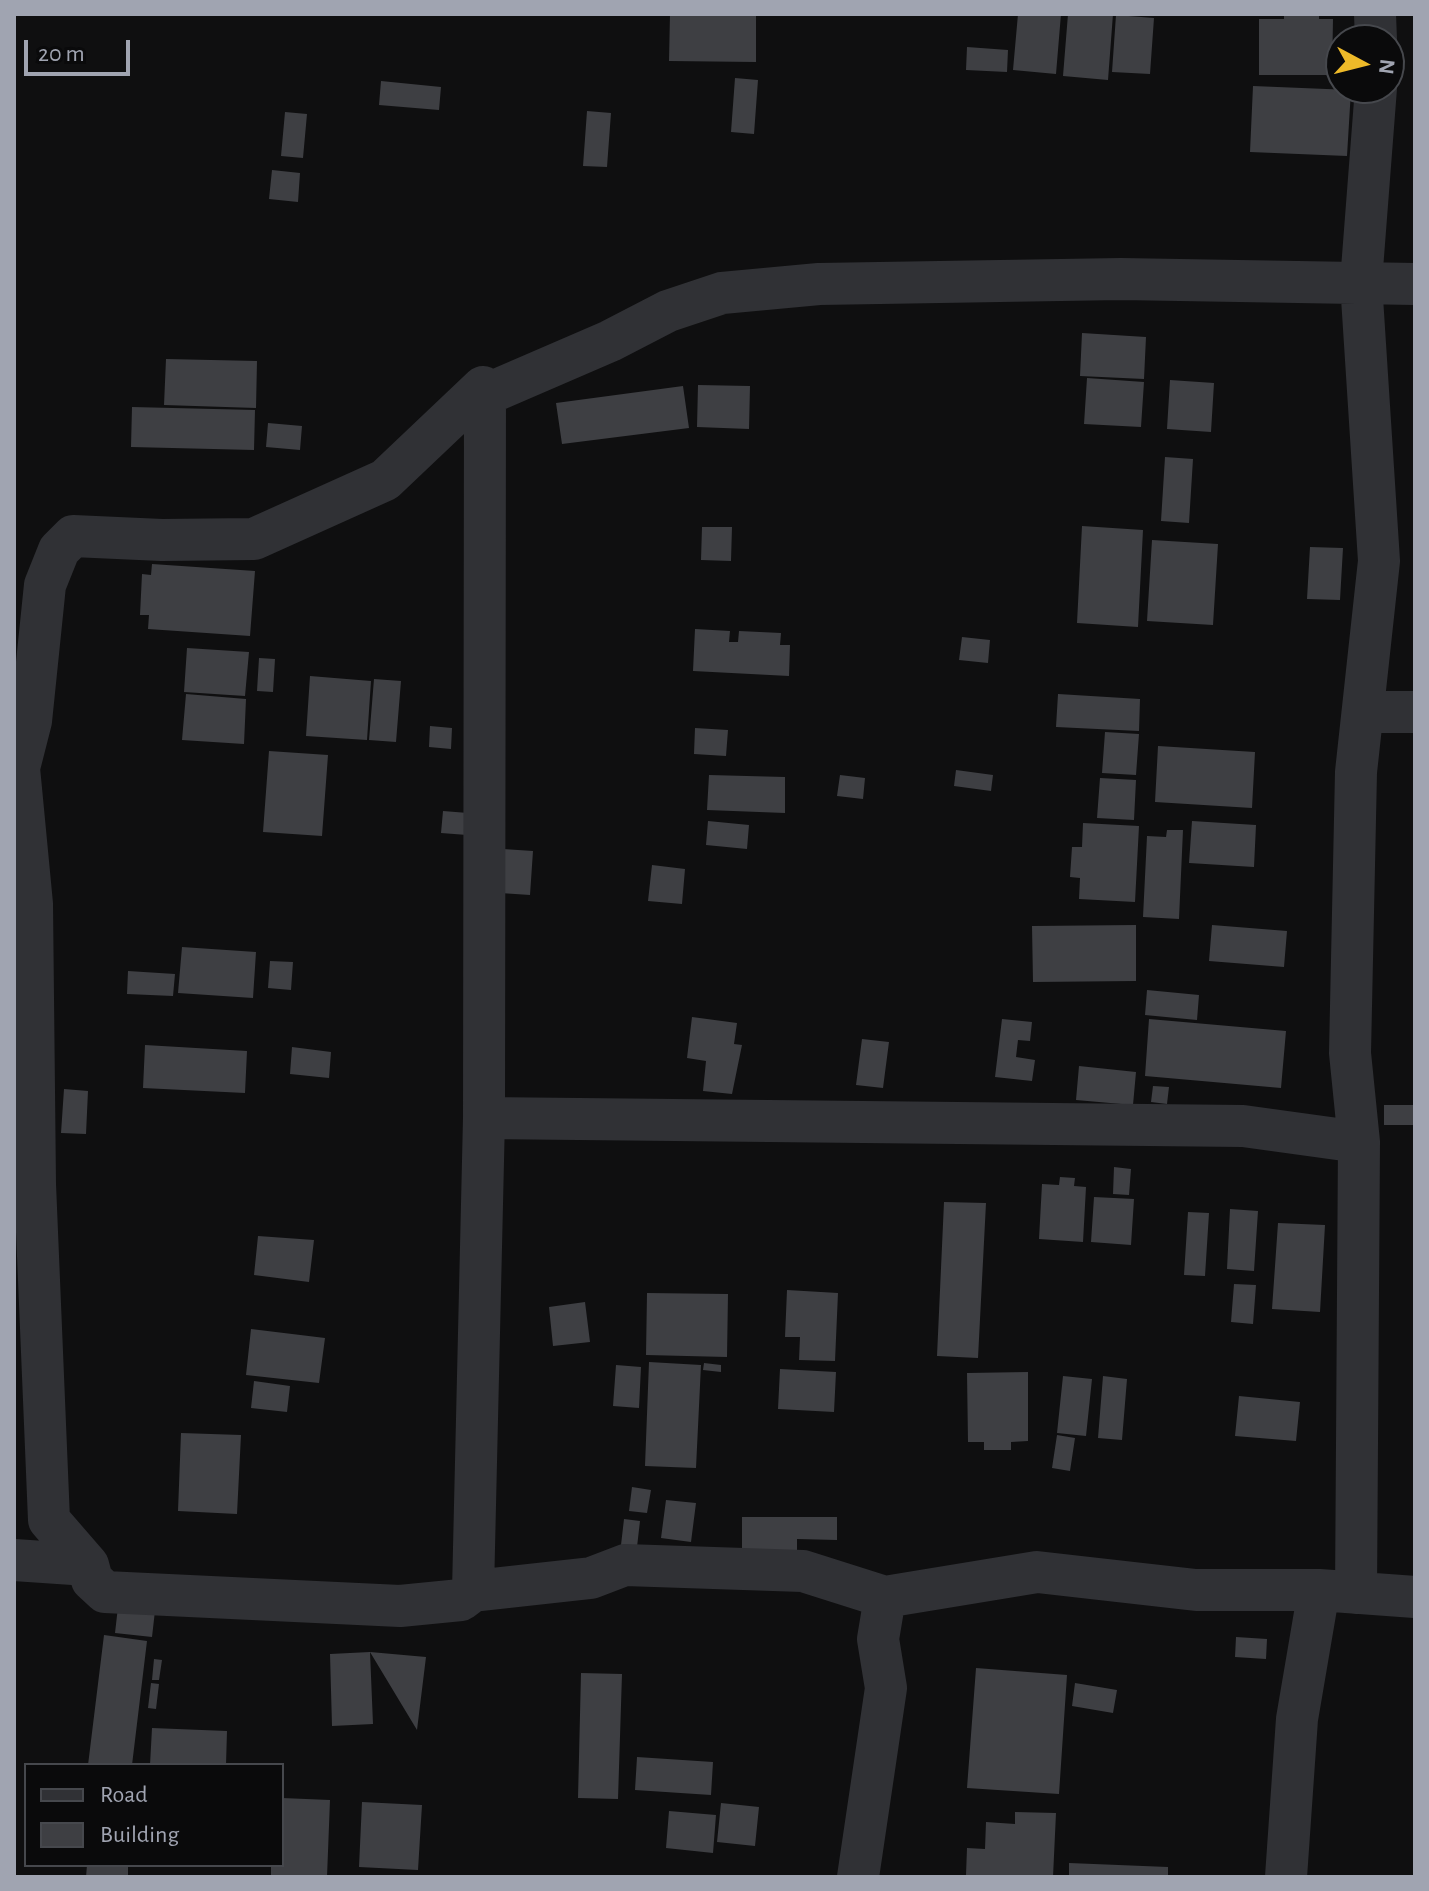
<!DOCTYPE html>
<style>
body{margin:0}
#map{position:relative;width:1429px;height:1891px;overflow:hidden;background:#0f0f10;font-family:"Alegreya Sans",sans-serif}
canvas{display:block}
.frame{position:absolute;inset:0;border:16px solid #a0a4b1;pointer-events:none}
.legend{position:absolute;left:24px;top:1763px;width:260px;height:104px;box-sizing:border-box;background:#0a0a0b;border:2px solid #46484d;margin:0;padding:10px 14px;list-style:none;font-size:24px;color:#a0a4b1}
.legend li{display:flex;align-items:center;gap:16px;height:40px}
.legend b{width:40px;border:2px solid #46484d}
.north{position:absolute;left:1325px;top:24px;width:80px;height:80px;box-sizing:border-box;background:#0a0a0b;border:2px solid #46484d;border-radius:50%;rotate:97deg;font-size:22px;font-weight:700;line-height:32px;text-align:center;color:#a0a4b1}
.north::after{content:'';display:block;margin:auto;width:28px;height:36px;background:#eeba29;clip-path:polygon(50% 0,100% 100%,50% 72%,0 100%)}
.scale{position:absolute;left:24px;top:40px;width:106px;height:36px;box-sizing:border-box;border:4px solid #a0a4b1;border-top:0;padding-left:10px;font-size:24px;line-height:28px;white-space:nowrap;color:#a0a4b1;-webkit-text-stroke:6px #0a0a0b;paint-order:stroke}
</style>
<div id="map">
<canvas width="1429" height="1891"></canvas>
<div class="frame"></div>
<ul class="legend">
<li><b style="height:10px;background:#303135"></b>Road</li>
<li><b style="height:22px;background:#3e3f43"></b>Building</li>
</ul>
<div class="north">N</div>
<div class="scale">20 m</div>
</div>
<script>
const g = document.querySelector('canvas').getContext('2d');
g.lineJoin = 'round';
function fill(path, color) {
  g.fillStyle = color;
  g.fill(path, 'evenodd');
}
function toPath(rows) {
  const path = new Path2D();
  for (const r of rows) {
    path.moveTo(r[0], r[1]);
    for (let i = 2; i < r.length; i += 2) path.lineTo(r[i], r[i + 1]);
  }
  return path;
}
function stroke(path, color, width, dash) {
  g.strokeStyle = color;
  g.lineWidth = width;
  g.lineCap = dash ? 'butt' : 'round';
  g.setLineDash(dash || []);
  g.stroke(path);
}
const building = toPath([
 [670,14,756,14,756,62,669,61],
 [1018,14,1061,14,1056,74,1013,70],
 [1068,14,1113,14,1108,80,1063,76],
 [1284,14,1319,14,1319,19,1333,19,1332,75,1259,75,1259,19,1284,19],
 [1116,15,1154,18,1150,74,1112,72],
 [967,47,1008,50,1007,72,966,70],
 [735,78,758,80,754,134,731,132],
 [381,81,441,87,439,110,379,105],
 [1253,86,1351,90,1347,156,1250,152],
 [587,111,611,113,607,167,583,166],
 [285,112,307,114,303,158,281,156],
 [272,170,300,173,298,202,269,199],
 [1082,333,1146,337,1144,379,1080,376],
 [166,359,257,361,256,408,164,405],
 [1087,378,1144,382,1141,427,1084,424],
 [1170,380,1214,383,1211,432,1167,429],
 [698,385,750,386,749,429,697,427],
 [683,386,689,428,562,444,556,403],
 [132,407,255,410,254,450,131,447],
 [268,423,302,426,300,450,266,447],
 [1165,457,1193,459,1189,523,1161,521],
 [1082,526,1143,530,1138,627,1077,623],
 [702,527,732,527,731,561,701,560],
 [1152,540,1218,544,1213,625,1147,621],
 [1310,547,1343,548,1340,600,1307,599],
 [152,564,255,571,250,636,148,629,149,615,140,615,142,574,151,575],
 [695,629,730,631,729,642,738,642,739,631,781,633,780,645,790,645,789,676,693,671],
 [962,637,990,640,988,663,959,660],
 [187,648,249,652,245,696,184,692],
 [259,658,275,659,273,692,257,691],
 [310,676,371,681,367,740,306,736],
 [374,679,401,681,396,742,369,740],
 [186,694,246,699,244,744,182,740],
 [1058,694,1140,699,1139,731,1056,727],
 [430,726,452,728,451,749,429,747],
 [695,728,728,730,726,756,694,754],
 [1105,732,1139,734,1136,775,1102,773],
 [1158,746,1255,752,1252,808,1155,802],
 [269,751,328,755,322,836,263,832],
 [956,770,993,775,991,791,954,786],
 [709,775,785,777,785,813,707,810],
 [840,775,865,778,863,799,837,796],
 [1100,778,1136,780,1134,820,1097,818],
 [443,811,468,813,467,835,441,833],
 [708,821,749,825,747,849,706,845],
 [1192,821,1256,825,1254,867,1189,863],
 [1083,823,1139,826,1135,902,1079,899,1080,878,1070,877,1072,847,1082,847],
 [1167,830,1183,830,1179,919,1143,917,1147,836,1166,837],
 [503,849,533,851,530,895,500,893],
 [652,865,685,869,682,904,648,901],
 [1136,925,1136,981,1033,982,1032,926],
 [1212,925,1287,931,1284,967,1209,961],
 [182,947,256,952,253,998,178,993],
 [270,961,293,962,291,990,268,988],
 [128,971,175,974,173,996,127,994],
 [1147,990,1199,995,1197,1020,1145,1015],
 [692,1017,737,1023,734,1044,742,1045,732,1094,703,1091,706,1061,687,1058],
 [1002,1019,1032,1022,1030,1041,1018,1040,1016,1057,1035,1060,1032,1081,995,1077],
 [1149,1019,1286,1031,1281,1088,1145,1076],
 [862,1039,889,1042,883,1088,856,1085],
 [145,1045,247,1051,245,1093,143,1088],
 [292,1047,331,1052,329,1078,290,1074],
 [1079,1066,1136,1072,1133,1105,1076,1100],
 [1153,1086,1169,1087,1167,1104,1151,1102],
 [64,1089,88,1091,86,1134,61,1133],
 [1384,1105,1414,1105,1415,1125,1384,1125],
 [1114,1167,1131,1169,1129,1195,1113,1194],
 [1060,1177,1075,1178,1074,1186,1086,1187,1083,1242,1039,1239,1042,1184,1059,1185],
 [1094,1197,1134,1199,1131,1245,1091,1242],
 [944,1202,986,1203,978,1358,937,1356],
 [1230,1209,1258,1211,1254,1271,1227,1269],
 [1188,1212,1209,1213,1205,1276,1184,1275],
 [1278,1223,1325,1225,1320,1312,1272,1309],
 [258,1236,314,1240,309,1282,254,1275],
 [1234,1284,1256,1285,1253,1324,1231,1322],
 [787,1290,838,1293,835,1361,799,1360,800,1337,785,1337],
 [647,1293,728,1294,727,1357,646,1355],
 [585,1302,590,1342,553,1346,549,1307],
 [251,1329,325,1338,319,1383,246,1375],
 [649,1362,701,1365,696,1468,645,1466],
 [704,1363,721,1365,721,1372,703,1370],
 [616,1365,641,1367,639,1408,613,1406],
 [780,1369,836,1372,834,1412,778,1409],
 [1028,1372,1028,1441,1011,1442,1011,1450,984,1450,984,1442,968,1442,967,1373],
 [1063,1376,1092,1379,1086,1436,1057,1433],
 [1103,1376,1127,1379,1122,1440,1098,1438],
 [254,1381,290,1386,287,1412,251,1408],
 [1239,1396,1300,1402,1296,1441,1235,1436],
 [181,1433,241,1435,237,1514,178,1511],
 [1057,1435,1075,1438,1070,1471,1052,1468],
 [632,1487,651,1490,647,1513,629,1511],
 [666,1500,696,1503,691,1542,661,1538],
 [742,1517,837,1517,837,1540,797,1539,797,1550,742,1550],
 [624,1519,640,1521,637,1547,621,1545],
 [119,1598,156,1602,152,1637,115,1633],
 [104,1635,147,1641,132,1765,88,1765],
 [1236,1637,1267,1639,1266,1659,1235,1657],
 [370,1652,373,1724,332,1726,330,1654],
 [370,1652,426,1657,417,1730],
 [154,1659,162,1660,159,1680,152,1680],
 [976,1668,1067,1675,1059,1794,967,1788],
 [581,1673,622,1674,618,1799,578,1798],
 [151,1683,159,1684,156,1709,148,1708],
 [1075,1683,1117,1690,1113,1713,1072,1706],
 [152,1728,227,1731,226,1765,150,1765],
 [637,1757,713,1762,711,1795,635,1790],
 [282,1798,330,1800,327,1877,271,1877,271,1865,282,1865],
 [362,1802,422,1805,418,1870,359,1867],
 [721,1803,759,1807,755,1846,717,1842],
 [669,1811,716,1815,713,1853,666,1848],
 [1015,1812,1056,1813,1053,1877,966,1875,967,1848,985,1849,986,1822,1015,1824],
 [1069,1863,1168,1867,1168,1877,1069,1877],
 [87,1865,128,1865,128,1877,86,1877]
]);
const street = toPath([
 [1375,14,1376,40],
 [1363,712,1415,712],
 [19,768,32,904,35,1184,49,1520,88,1565,92,1580,105,1592,400,1606,461,1600,473,1591,591,1578,625,1565,803,1571,885,1597,1037,1572,1196,1590,1319,1590,1415,1597],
 [14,769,19,768,31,721,45,585,59,550,73,536,162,540,254,539,385,480,483,387,485,395,610,341,668,311,722,293,819,284,1121,279,1415,284],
 [484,1118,1243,1126,1359,1142],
 [14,1560,88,1565],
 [473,1591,484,1118,485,395],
 [1356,1593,1359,1142,1350,1053,1356,772,1379,561,1361,282,1376,88],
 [858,1877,886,1688,878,1639,885,1597],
 [1286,1877,1297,1719,1319,1590]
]);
fill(building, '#3e3f43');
stroke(street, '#303135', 42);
</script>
